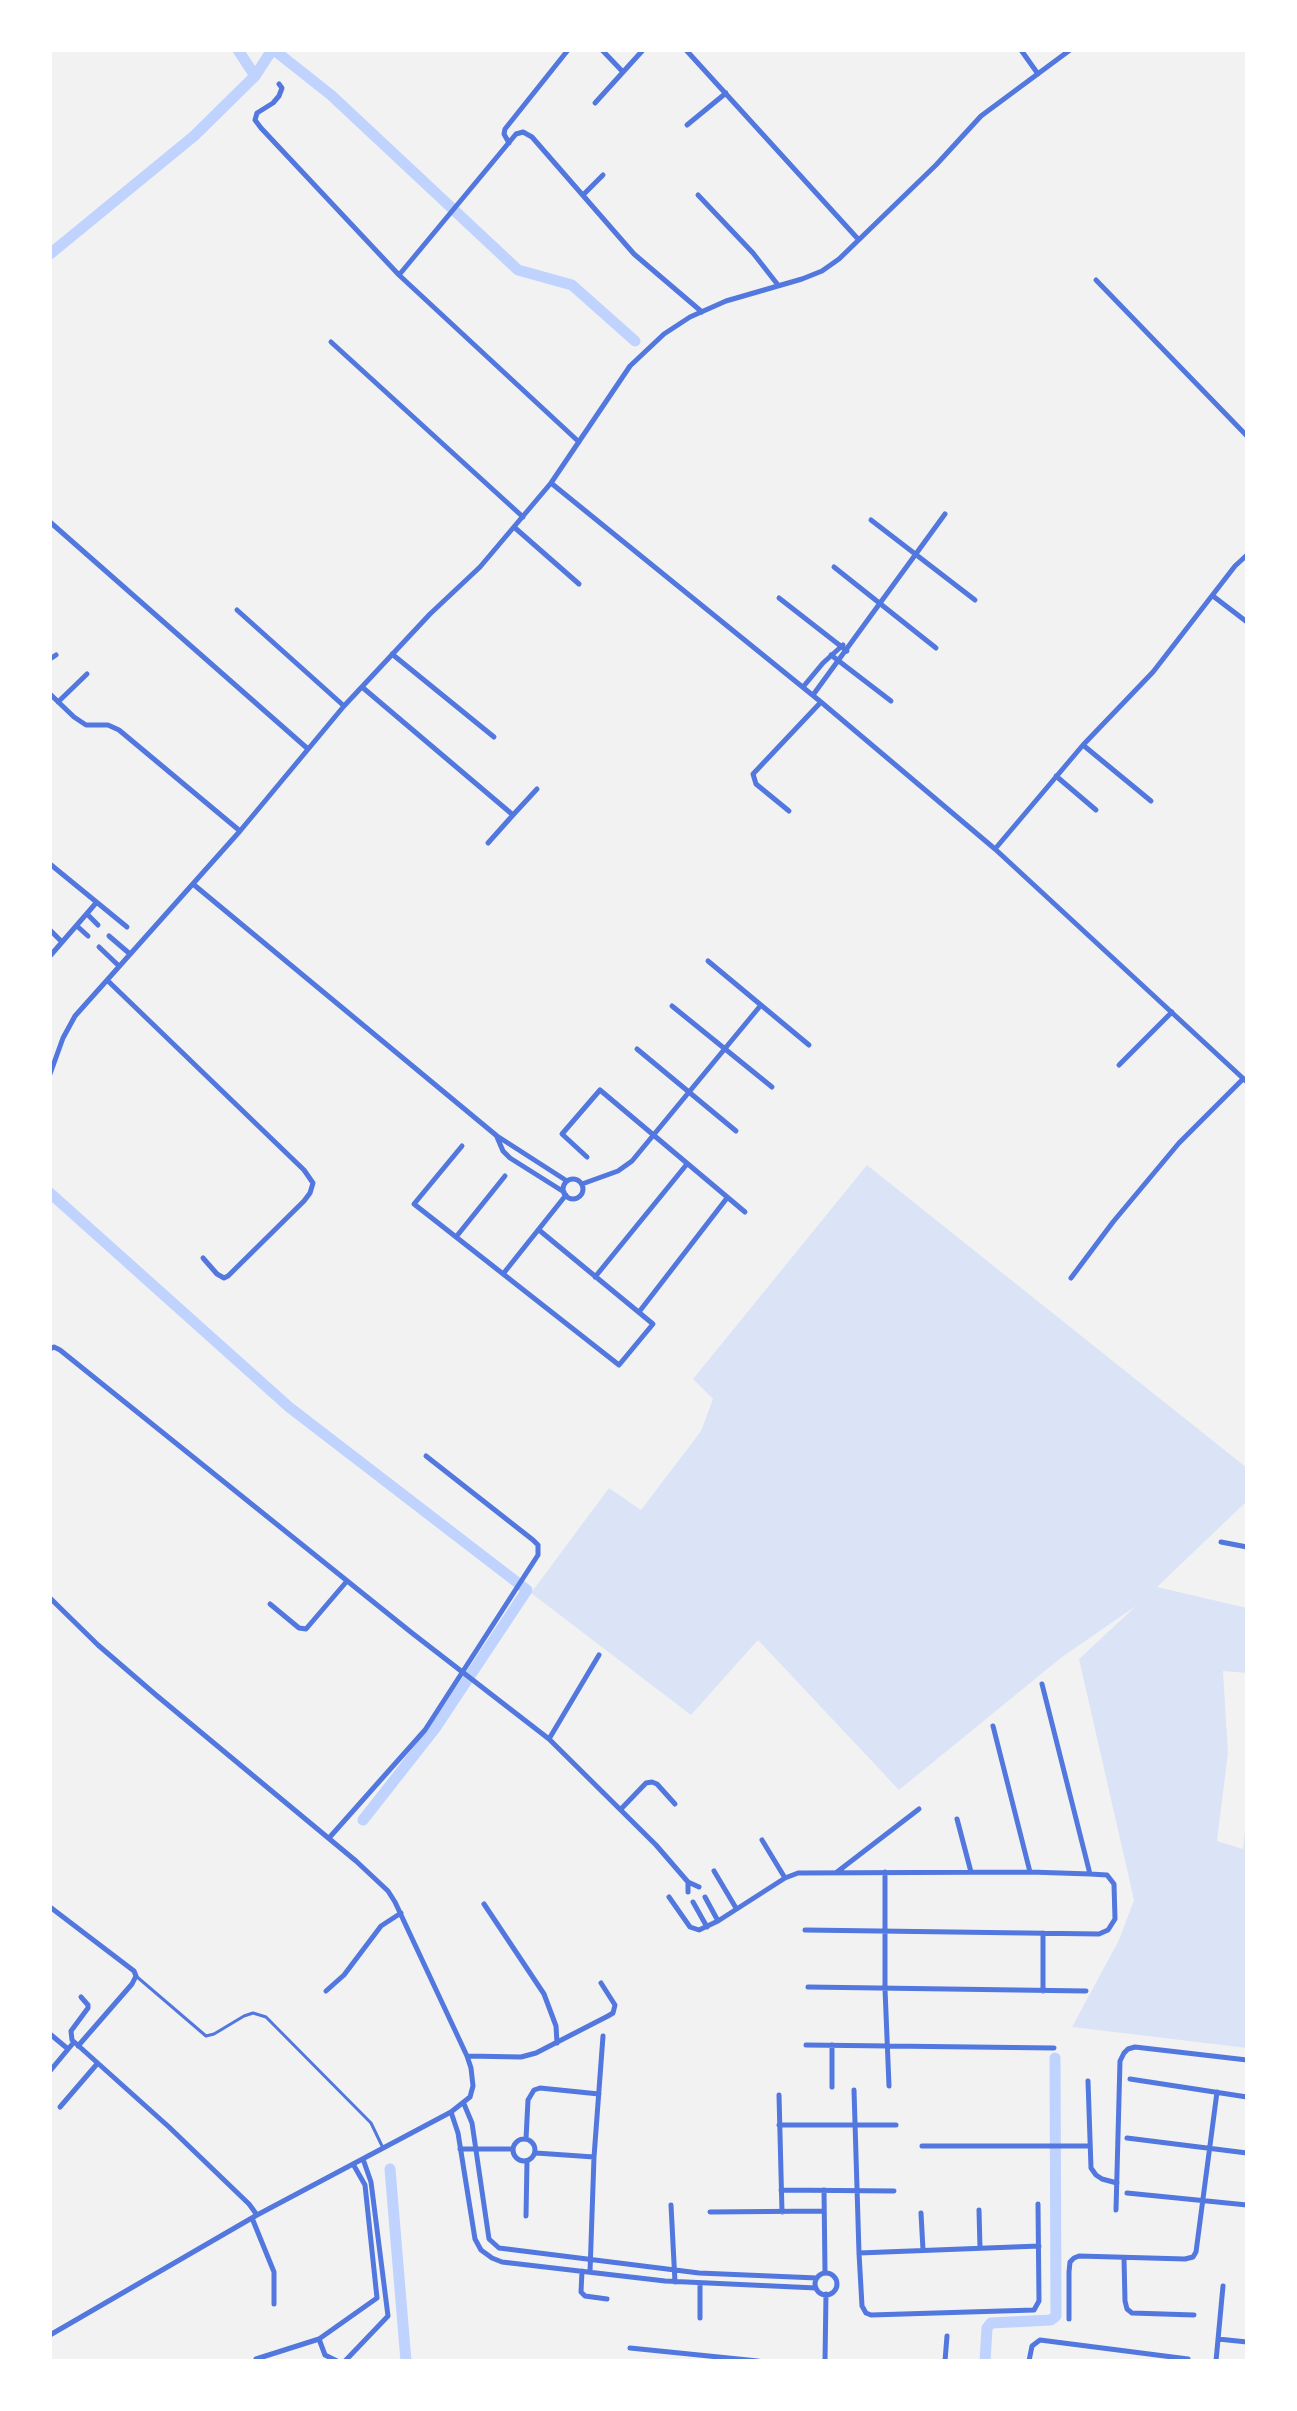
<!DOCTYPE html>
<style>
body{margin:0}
#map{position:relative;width:1297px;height:2411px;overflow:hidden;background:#f2f2f2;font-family:"Libre Baskerville",serif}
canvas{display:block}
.frame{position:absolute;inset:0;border:52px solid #fff;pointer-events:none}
</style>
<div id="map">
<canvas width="1297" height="2411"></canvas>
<div class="frame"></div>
</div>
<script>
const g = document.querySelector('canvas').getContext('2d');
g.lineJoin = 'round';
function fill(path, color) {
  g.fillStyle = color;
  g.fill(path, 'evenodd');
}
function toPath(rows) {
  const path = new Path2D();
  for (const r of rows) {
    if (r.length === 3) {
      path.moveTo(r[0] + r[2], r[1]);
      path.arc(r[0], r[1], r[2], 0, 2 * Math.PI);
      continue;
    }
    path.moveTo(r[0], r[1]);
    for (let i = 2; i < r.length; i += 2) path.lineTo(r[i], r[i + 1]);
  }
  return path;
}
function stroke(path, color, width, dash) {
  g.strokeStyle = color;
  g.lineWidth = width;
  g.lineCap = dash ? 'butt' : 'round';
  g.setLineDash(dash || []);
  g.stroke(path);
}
const green = toPath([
 [867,1165,1247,1468,1247,1501,1157,1587,1247,1608,1247,1673,1223,1671,1228,1753,1217,1841,1243,1849,1247,1813,1247,2048,1072,2027,1119,1940,1134,1900,1079,1659,1136,1606,1062,1657,899,1790,758,1640,691,1715,531,1593,609,1488,641,1510,701,1431,713,1399,693,1379]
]);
const canal = toPath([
 [238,50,255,76],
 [274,50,331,95,518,270,572,285,635,341],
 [50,254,194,136,255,76,272,50],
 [50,1193,289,1407,527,1590,436,1727,363,1820],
 [390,2169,406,2361],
 [985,2361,987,2328,991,2323,1051,2320,1056,2316,1055,2058]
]);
const service = toPath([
 [136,1976,206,2036,214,2034,244,2016,253,2013,266,2017,371,2123,383,2148]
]);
const minor = toPath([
 [602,50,623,72],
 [686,50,858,239],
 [1021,50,1038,74],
 [279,84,282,88,279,96,273,103,257,113,255,120,261,128,399,275,579,442],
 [595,103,643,50],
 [687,125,726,93],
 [509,143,504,134,505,129,568,50],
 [583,195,603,175],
 [698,195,753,253,778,285],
 [399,275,516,134,523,132,532,137,634,254,702,312],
 [1096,280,1247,436],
 [331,342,523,517],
 [551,483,821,702,995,849,1247,1082],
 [871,520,975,600],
 [50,522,308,749],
 [514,527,579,584],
 [834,567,936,648],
 [1213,596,1247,622],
 [779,598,847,651],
 [237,610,344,706],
 [392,654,494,737],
 [831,655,891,701],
 [50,659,56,655],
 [362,687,513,815,537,789],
 [803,687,823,663,843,645],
 [50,694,74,717,86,725,108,725,119,730,240,831],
 [813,695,945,514],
 [58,702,87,674],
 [1083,745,1151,801],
 [1056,776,1096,810],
 [789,811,756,784,753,774,821,702],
 [488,843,513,815],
 [995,849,1083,745,1153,672,1235,566,1247,555],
 [50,864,127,927],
 [193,884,497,1136,567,1181],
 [87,914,98,925],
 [77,926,88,936],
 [50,930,62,942],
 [109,936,130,954],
 [99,947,119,966],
 [50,956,96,903],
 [708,961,809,1045],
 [107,980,304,1170,313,1183,310,1193,304,1201,228,1276,224,1278,217,1274,203,1258],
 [672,1006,772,1087],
 [637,1049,736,1131],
 [1119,1065,1172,1012],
 [50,1074,63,1038,75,1016,240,831,344,706,430,614,480,567,551,483,630,366,664,334,690,317,726,301,802,279,822,271,839,259,936,165,981,116,1070,50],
 [497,1137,503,1151,510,1158,564,1192],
 [462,1146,414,1204,619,1365,653,1324,539,1230],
 [587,1157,562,1134,600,1090,745,1212],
 [573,1189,10],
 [582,1184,618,1171,632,1161,761,1005],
 [456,1237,505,1176],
 [503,1274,566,1195],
 [595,1277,687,1164],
 [1071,1278,1113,1222,1179,1143,1243,1079],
 [639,1312,727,1198],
 [50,1349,54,1347,60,1350,412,1633,549,1739,656,1845,688,1882,699,1887],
 [1221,1542,1247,1547],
 [50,1598,98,1645,156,1695,356,1861,388,1891,395,1902,467,2056,471,2068,473,2086,470,2097,451,2112,257,2215,50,2335],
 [270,1604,299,1628,306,1629,347,1581],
 [1042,1684,1090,1874],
 [993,1726,1030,1872],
 [549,1739,599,1655],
 [621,1809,646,1783,652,1782,657,1784,675,1804],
 [957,1819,971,1872],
 [329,1838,425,1730,538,1555,538,1545,533,1540,426,1456],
 [762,1840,785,1878],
 [714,1871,736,1908],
 [837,1872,919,1809],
 [885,1872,885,1989,889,2086],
 [688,1892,688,1882],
 [669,1897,690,1927,699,1930,718,1921,785,1878,798,1873,1030,1872,1090,1874,1107,1875,1114,1884,1115,1919,1108,1930,1099,1934,805,1930],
 [705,1897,718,1921],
 [693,1902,707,1927],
 [484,1904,544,1994,556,2026,557,2043],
 [50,1907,134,1971,136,1976,132,1984,78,2046],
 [808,1987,1086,1991],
 [326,1991,344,1975,381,1926,401,1913],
 [1043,1991,1043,1933],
 [81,1997,88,2005,88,2008,71,2031,72,2040,169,2127,249,2204,257,2215],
 [50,2034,68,2049],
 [806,2045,1054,2048],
 [832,2045,832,2087],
 [467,2056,521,2057,536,2053,608,2016,613,2013,615,2005,601,1983],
 [50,2071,74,2042],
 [1130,2079,1247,2097],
 [1088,2081,1091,2168,1096,2175,1102,2179,1117,2183],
 [854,2090,859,2253,862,2306,866,2313,871,2315,1034,2310,1039,2301,1038,2204],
 [779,2095,782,2212],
 [464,2104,472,2123,489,2239,499,2248,699,2273,817,2278],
 [60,2107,97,2064],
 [451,2112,458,2133,475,2239,481,2250,492,2258,502,2262,665,2281,816,2288],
 [779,2125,896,2125],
 [1127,2138,1247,2153],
 [526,2139,528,2100,534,2090,540,2088,599,2094],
 [524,2150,11],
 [922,2146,1090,2146],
 [460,2149,513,2149],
 [536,2153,594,2157],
 [781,2190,894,2191],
 [824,2190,825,2272],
 [1127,2193,1247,2205],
 [671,2205,675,2282],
 [979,2210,980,2248],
 [1116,2210,1120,2061,1124,2053,1128,2049,1135,2047,1247,2060],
 [710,2212,824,2211],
 [921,2213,923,2250],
 [526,2216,527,2161],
 [252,2218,274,2272,274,2304],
 [859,2253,1039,2246],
 [1124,2259,1125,2301,1127,2309,1132,2313,1194,2315],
 [582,2271,581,2292,585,2296,607,2299],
 [590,2272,594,2157,603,2036],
 [826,2284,11],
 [700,2284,700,2318],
 [1069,2319,1069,2272,1070,2262,1074,2258,1079,2256,1185,2259,1193,2257,1196,2252,1217,2092],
 [319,2339,325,2355,337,2361],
 [1218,2339,1247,2342],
 [630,2348,758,2361],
 [256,2359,319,2339,377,2298,365,2185,353,2164],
 [345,2361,388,2316,371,2182,363,2159],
 [825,2361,826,2294],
 [945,2361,947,2336],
 [1029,2361,1032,2346,1040,2340,1188,2359],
 [1216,2361,1223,2286]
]);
fill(green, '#dbe4f7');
stroke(canal, '#bfd3fe', 11);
stroke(service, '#5277de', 3);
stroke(minor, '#5277de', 5);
</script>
